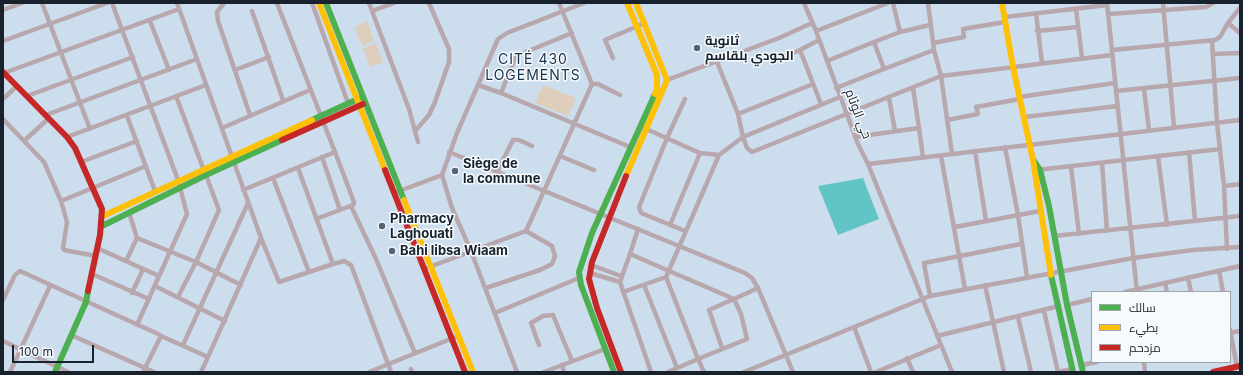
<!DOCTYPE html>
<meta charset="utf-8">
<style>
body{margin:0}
#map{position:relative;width:1243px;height:375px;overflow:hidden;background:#cde;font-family:Inter,Cairo,sans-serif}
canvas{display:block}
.frame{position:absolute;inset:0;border:4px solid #17222d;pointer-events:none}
.legend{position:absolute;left:1091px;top:291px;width:140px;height:72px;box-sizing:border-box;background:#f7fafd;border:1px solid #9da4aa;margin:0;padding:5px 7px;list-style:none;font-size:12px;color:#17222d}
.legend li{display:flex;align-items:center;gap:8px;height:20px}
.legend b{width:20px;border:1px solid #9da4aa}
.scale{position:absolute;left:12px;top:345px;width:82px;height:18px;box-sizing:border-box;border:2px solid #17222d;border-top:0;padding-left:5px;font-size:12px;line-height:14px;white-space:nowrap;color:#17222d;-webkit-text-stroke:3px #f7fafd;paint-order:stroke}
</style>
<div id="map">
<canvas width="1243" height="375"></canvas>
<div class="frame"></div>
<ul class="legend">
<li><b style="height:5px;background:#4caf50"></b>سالك</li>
<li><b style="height:5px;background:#ffc107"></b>بطيء</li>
<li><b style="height:5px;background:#c62828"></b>مزدحم</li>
</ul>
<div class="scale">100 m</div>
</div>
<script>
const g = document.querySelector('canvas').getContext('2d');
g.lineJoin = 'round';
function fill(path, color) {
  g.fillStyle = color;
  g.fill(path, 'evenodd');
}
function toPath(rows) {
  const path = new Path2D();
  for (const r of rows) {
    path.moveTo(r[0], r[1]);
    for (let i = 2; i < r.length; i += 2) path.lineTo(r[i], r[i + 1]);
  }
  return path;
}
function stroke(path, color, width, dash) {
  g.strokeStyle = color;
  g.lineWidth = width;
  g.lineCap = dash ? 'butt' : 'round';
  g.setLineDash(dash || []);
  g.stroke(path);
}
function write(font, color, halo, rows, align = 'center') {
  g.font = font + ' Inter,Cairo,sans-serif';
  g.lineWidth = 3;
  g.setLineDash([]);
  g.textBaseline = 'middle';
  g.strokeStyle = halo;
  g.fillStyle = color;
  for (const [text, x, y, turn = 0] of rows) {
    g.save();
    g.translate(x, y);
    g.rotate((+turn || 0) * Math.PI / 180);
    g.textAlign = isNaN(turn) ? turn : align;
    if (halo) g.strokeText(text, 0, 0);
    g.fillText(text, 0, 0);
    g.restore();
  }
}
const green = toPath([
 [367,21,374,41,362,46,355,27],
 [376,43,383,62,370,67,363,48],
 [543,85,576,98,568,116,535,103]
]);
const water = toPath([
 [863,178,879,219,838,235,818,186]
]);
const street = toPath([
 [42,3,90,129],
 [112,3,178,180,187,214,137,325],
 [224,3,217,12,218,21,250,115],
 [312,3,348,103],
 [369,3,409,109,418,142],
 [559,3,592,84],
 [804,3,816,31,858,144,868,164,1240,120],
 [893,3,900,32],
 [1107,3,1137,292],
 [1163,3,1174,127],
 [1076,9,1082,58],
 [3,10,22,3],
 [252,11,283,100],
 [372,11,394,3],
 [1036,13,1042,63],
 [1109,14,1206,7,1213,3],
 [1005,17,1107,5],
 [150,21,169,70],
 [1228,23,1240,33],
 [816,31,888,3],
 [1037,31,1078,27],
 [819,40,800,50,821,104],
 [3,41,107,3],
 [1212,41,1217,123,1224,186,1227,249],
 [874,42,900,32,930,25],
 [933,43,964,37,963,29,1005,22],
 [1112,50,1215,40,1220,37,1228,23,1240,8],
 [1213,54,1240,53],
 [613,58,605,40,645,23],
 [827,61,874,42,884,69,934,50,928,3],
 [717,62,738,114,743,137,747,148,752,152,941,76,934,50],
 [771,62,800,50],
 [235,70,269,57],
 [4,73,179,9],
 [667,80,779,38,812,23],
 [478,85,501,93,630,147],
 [836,88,884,69],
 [1144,89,1149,130],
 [1116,91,1240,78],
 [501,93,516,56,572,33],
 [27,96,133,57],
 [176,96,203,168],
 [1019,97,1115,83],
 [889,98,895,131],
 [3,99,17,86],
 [685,99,667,138,639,207,641,213,685,231],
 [738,114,813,84],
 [46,115,197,59],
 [127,116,155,191],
 [1024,117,1118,106],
 [3,119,44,162,61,201,67,222,63,248,64,250,96,256],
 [947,120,978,114,976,107,1020,99],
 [222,128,310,90],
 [644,128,700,153,719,155],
 [919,128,923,158],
 [416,130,429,115,435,102,449,62,449,49,429,3],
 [67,137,206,85],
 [855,137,919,128,913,88],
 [24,141,49,118],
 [1005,147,1018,215,1027,277],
 [975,151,986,221],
 [449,152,745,273,752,278,758,288,793,372],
 [1189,152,1195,221],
 [952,154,941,76,1112,55],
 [560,156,594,170],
 [941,156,965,289],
 [322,157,340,210],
 [1158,157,1167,225],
 [81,162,137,141],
 [1102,163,1107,231],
 [868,164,952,372],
 [1071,167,1079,234],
 [1037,170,1220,149],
 [497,172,513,140,519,140,532,146],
 [442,175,452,208,471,251,517,372],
 [273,178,309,272],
 [1224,186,1240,184],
 [243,190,335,152,277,3],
 [394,193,442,175,457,133,498,39,507,33,584,3],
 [61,201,146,166],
 [351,206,376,259,415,353],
 [129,212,137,238,196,262,241,285],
 [316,219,353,205,354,202,335,152],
 [670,225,700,153],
 [955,227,1040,211],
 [638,229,630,254,734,299,758,288],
 [1054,236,1240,216],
 [261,238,279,282,333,264,298,168],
 [97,248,159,276],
 [630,254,620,282,651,372],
 [126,261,137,238],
 [333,264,344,261,351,265,391,372],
 [591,265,621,276],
 [424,269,526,231,592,84,598,84,620,95],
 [1219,271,1223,292],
 [590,273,620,282],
 [92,274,149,299],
 [1188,278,1191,292],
 [1165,283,1167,292],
 [644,285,677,368],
 [985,285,1004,372],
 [155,286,225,321],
 [486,288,540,270,552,264,555,256,552,246,526,231],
 [623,292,666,277],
 [1125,292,1240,266],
 [132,293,143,269],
 [930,296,924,263,1021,244],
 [178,297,196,262,219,210,206,175],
 [3,300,15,275,20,271,158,334,161,336,143,372],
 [1067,305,1092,299],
 [1044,311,1058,372],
 [495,313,579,278],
 [1018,317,1031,372],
 [854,327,871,372],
 [1230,330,1237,367],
 [1230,333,1240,331],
 [71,335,154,372],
 [161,336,208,357,261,238,177,3],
 [937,336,1059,306],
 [3,341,68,372],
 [183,345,248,203],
 [539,345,531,323,543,316,553,315,572,361],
 [907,358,913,372],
 [1144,362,1145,372],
 [562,365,564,372],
 [1082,365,1097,362],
 [411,369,412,372],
 [10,372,50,286],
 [201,372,208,357],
 [369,372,458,336],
 [544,372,605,349],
 [668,372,698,359,666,277,719,155,743,137,840,97],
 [704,372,698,359,747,339,741,314,734,299,709,310,722,348],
 [744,372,930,296,1133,258,1193,250,1240,247],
 [876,372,941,345],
 [1058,372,1072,369]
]);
const fast = toPath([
 [326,3,404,200],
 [312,120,360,98],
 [1034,161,1040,170,1049,206,1067,305,1083,372],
 [102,226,206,175,282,140],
 [1051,275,1073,372],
 [55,372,86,302,88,291],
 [614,372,581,285,579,272,592,233,655,94]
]);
const slow = toPath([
 [319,3,385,170],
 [627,3,657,75,657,89,655,94],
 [1002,3,1013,67,1033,160,1051,275],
 [626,176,667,80,636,3],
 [404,200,473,372],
 [103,216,312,120]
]);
const jam = toPath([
 [3,72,67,137,75,148,102,209,100,235,88,291],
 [282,140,363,104],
 [385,170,465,372],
 [621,372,597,308,589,279,592,262,626,176],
 [1213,372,1240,366]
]);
const markers = [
 [697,48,4,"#566371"],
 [455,171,4,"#566371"],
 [382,226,4,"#566371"],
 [392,251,4,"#566371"]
];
const poiNames = [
 ["ثانوية",705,41],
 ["الجودي بلقاسم",705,56],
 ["Siège de",463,164],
 ["la commune",463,179],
 ["Pharmacy",390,219],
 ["Laghouati",390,234],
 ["Bahi libsa Wiaam",400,251]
];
const streetNames = [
 ["حي الوئام",858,114,69]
];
const neighbourhoodNames = [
 ["CITÉ 430",533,60],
 ["LOGEMENTS",533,76]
];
fill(green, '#decebb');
fill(water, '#61c5c6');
stroke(street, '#b8a7ad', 4.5);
stroke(fast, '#4caf50', 6);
stroke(slow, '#ffc107', 6);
stroke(jam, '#c62828', 6);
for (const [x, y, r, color] of markers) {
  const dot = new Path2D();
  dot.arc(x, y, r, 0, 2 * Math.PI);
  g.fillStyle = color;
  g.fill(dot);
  stroke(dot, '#f7fafd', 1.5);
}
write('bold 13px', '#17222d', '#f7fafd', poiNames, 'left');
write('13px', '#17222d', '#f7fafd', streetNames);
g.letterSpacing = '1px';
write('14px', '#19324b', '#f7fafd', neighbourhoodNames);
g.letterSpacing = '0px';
</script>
